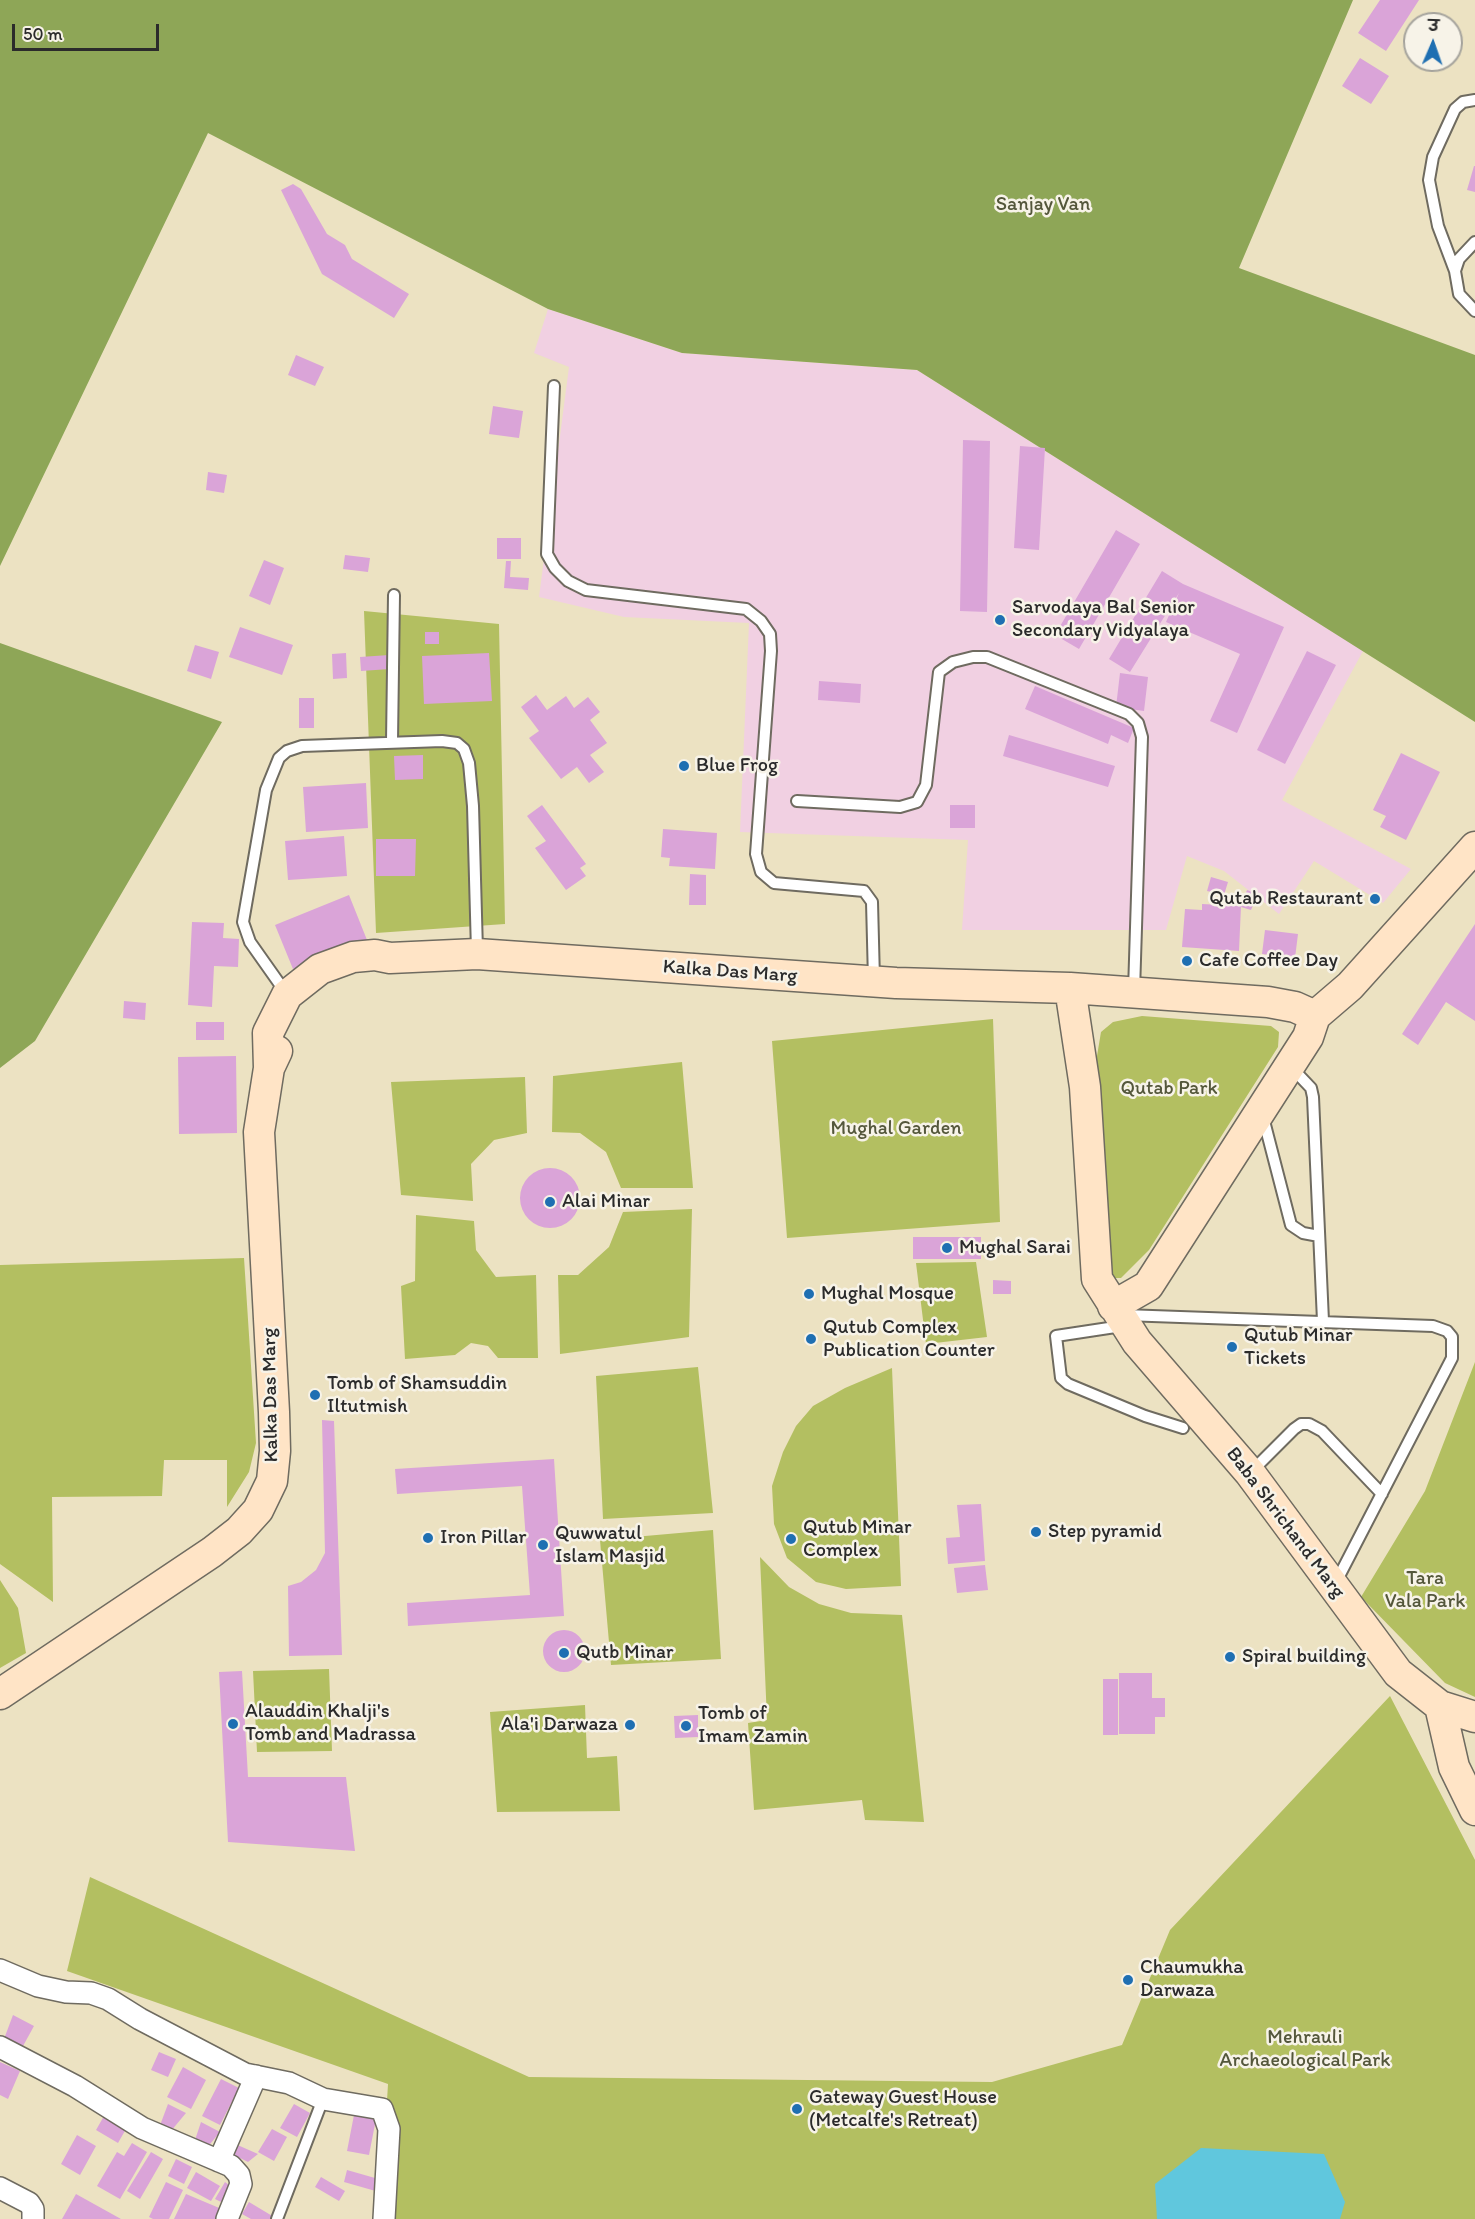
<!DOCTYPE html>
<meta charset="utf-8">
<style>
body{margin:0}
#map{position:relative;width:1475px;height:2219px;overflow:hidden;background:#ece2c2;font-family:Itim,"Playpen Sans Deva",sans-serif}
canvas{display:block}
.north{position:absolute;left:1403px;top:12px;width:60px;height:60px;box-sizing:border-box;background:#f7f3e8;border:2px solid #a5a39c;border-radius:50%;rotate:2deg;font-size:16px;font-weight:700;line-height:24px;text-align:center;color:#2b2b2b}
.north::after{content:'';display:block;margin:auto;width:21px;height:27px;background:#1f6fb2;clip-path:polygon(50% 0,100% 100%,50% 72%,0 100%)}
.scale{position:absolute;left:12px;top:24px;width:147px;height:27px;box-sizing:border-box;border:3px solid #2b2b2b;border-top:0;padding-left:8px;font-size:18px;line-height:21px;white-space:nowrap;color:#2b2b2b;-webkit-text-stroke:4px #f7f3e8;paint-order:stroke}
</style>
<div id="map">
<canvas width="1475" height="2219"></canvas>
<div class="north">उ</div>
<div class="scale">50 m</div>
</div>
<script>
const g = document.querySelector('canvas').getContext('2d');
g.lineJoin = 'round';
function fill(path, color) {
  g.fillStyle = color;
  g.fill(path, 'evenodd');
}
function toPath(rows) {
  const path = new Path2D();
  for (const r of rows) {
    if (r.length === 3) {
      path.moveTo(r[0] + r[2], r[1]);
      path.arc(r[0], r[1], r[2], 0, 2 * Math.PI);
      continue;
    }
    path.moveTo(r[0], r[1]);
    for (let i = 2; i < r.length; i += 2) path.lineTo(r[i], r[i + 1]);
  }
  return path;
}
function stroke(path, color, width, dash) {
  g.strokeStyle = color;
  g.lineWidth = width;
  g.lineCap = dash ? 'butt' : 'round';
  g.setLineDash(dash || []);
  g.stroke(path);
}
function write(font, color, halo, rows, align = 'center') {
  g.font = font + ' Itim,sans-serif';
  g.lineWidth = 5;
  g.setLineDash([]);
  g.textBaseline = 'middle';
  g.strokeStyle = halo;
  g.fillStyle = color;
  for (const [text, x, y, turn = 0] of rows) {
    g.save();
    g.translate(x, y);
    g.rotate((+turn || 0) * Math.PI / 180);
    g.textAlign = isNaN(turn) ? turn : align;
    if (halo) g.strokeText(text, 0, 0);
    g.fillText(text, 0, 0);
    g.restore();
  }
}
const built = toPath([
 [548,309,682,353,917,370,1363,651,1282,800,1411,869,1383,903,1314,861,1279,914,1224,871,1187,856,1166,930,962,930,968,840,740,832,749,623,624,617,539,597,569,367,534,353]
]);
const green = toPath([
 [364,611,499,624,505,924,376,933],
 [1142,1016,1271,1026,1279,1032,1278,1047,1149,1250,1121,1278,1112,1278,1099,1265,1097,1056,1101,1032,1113,1022],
 [993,1019,1000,1222,787,1238,772,1041],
 [682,1062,693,1188,621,1188,606,1152,580,1133,552,1132,553,1076],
 [525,1077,527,1133,494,1140,471,1164,473,1201,401,1195,391,1082],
 [692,1209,689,1337,560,1354,558,1275,578,1275,609,1247,623,1212],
 [416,1215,474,1221,476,1250,496,1277,536,1275,538,1358,498,1358,488,1346,471,1343,455,1355,405,1359,401,1286,415,1281],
 [244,1258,256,1443,249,1472,227,1507,227,1460,164,1460,162,1496,52,1497,53,1602,0,1564,0,1265],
 [976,1262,987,1337,926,1344,916,1263],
 [1475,1362,1475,1697,1445,1683,1361,1597,1425,1491],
 [698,1367,713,1513,603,1519,596,1376],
 [892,1368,901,1586,846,1589,816,1582,787,1558,774,1524,772,1486,783,1452,796,1426,813,1406,845,1388],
 [713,1530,721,1659,611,1665,600,1540],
 [760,1557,789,1587,819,1604,851,1613,902,1615,924,1822,865,1820,862,1800,754,1810,748,1723,767,1720],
 [0,1580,18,1608,26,1653,0,1668],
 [329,1669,332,1751,257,1752,253,1671],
 [1390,1696,1475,1860,1475,2219,380,2219,388,2084,67,1971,90,1877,529,2077,992,2082,1122,2045,1170,1930],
 [585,1705,587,1758,617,1756,620,1811,497,1812,490,1712]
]);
const forest = toPath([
 [0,0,1353,0,1239,268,1475,355,1475,722,917,370,682,353,548,309,208,133,0,566],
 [0,643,222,722,35,1041,0,1068]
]);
const water = toPath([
 [1201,2148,1324,2154,1345,2202,1340,2219,1157,2219,1155,2184]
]);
const building = toPath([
 [1380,0,1419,0,1386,51,1358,33],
 [1360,58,1389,76,1371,104,1342,86],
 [1474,166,1475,166,1475,192,1467,190],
 [293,184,301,189,327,234,345,245,352,259,409,294,394,318,322,274,281,190],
 [296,355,324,367,315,386,288,375],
 [493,406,523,411,519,438,489,434],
 [963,440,990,441,987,612,960,611],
 [1020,446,1045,448,1039,550,1014,548],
 [208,472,227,475,224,493,206,490],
 [1116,530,1140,544,1079,649,1055,635],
 [497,538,521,538,521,559,497,559],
 [345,555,370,558,368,572,343,569],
 [264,560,284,568,270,605,249,596],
 [506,561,511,561,510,577,529,578,528,590,504,588],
 [1162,571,1183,584,1284,627,1237,733,1210,721,1240,654,1166,622,1179,593,1130,672,1109,659],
 [240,627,293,645,282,675,229,657],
 [425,632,439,632,439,644,425,644],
 [195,645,219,652,211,679,187,671],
 [1307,651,1336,665,1285,764,1257,750],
 [346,653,347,678,333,679,332,654],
 [489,653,492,701,424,704,422,656],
 [389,655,390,669,361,671,360,657],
 [1120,673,1148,677,1144,711,1116,707],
 [819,681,861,684,860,703,818,700],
 [1035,686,1134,728,1128,743,1111,735,1108,744,1025,709],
 [536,695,547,710,566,696,574,708,588,697,600,712,590,720,607,743,590,755,604,772,589,783,577,767,561,779,529,738,539,731,521,707],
 [299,698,314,698,314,728,299,728],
 [1009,735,1115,766,1108,787,1003,756],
 [1401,753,1440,772,1406,840,1380,827,1386,816,1373,810],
 [423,755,423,779,395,780,394,756],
 [366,783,368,828,306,832,303,787],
 [542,805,586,864,580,868,586,876,566,890,535,848,546,841,527,816],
 [950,805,975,805,975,828,950,828],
 [663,829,717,833,715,869,669,866,670,858,661,857],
 [344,836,347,876,288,880,285,841],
 [376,839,416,839,415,876,376,876],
 [690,874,706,875,706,905,689,905],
 [1211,877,1228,882,1224,895,1207,891],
 [1247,890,1258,894,1251,910,1241,907],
 [349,895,367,940,293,969,275,925],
 [1202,904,1241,906,1239,951,1182,947,1185,909,1202,910],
 [192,922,224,923,223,938,239,939,238,967,214,966,212,1007,188,1005],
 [1475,924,1475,1021,1446,1002,1418,1045,1402,1034],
 [1265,930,1298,934,1295,958,1262,954],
 [124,1001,146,1003,145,1020,123,1018],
 [196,1022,224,1022,224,1040,196,1040],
 [236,1056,237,1133,179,1134,178,1057],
 [550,1198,30],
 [913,1237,981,1237,981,1259,913,1259],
 [993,1280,1011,1281,1011,1294,993,1294],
 [322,1420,334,1421,342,1655,289,1656,288,1586,301,1582,316,1570,325,1553],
 [554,1459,564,1616,408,1626,407,1603,530,1595,522,1486,397,1494,395,1469],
 [981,1504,985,1561,948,1564,946,1538,960,1537,957,1505],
 [985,1565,988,1590,957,1593,954,1568],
 [564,1651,21],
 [242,1671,248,1777,346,1777,355,1851,228,1842,219,1672],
 [1119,1673,1152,1673,1152,1698,1165,1698,1165,1717,1155,1717,1155,1734,1119,1734],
 [1103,1679,1118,1679,1118,1735,1103,1735],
 [698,1715,698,1737,675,1738,674,1716],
 [13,2015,34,2026,23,2046,4,2039],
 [159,2052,176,2059,168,2077,151,2070],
 [0,2062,20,2071,8,2099,0,2095],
 [183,2067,206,2080,191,2109,167,2097],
 [221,2079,239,2088,220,2125,202,2116],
 [168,2104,186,2113,171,2131,159,2128],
 [294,2104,310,2113,297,2137,280,2128],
 [354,2115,376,2119,369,2155,347,2151],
 [104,2116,126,2129,118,2143,96,2130],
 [201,2122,220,2132,206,2149,194,2143],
 [272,2129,287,2137,274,2161,258,2152],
 [77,2135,96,2146,80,2175,61,2164],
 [132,2143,147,2152,120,2199,97,2186,117,2152,124,2156],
 [233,2143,258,2154,248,2162,230,2153],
 [151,2152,163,2159,140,2199,127,2191],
 [176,2159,192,2167,184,2184,168,2176],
 [347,2170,382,2180,379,2192,344,2182],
 [196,2172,220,2186,211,2201,187,2188],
 [321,2177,345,2191,339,2201,315,2187],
 [166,2182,183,2190,169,2219,153,2219,149,2217],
 [225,2182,237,2191,229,2206,215,2199],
 [76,2194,121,2219,62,2219],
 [186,2194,224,2210,220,2219,174,2219],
 [249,2202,274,2217,273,2219,251,2219,242,2214]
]);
const lane = toPath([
 [1475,242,1459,259,1455,271,1459,294,1475,311],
 [1455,271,1438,226,1429,180,1433,157,1455,109,1463,102,1475,100],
 [554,386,547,554,555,568,568,581,586,590,746,609,761,621,770,634,771,651,756,854,761,872,774,883,864,891,872,902,874,980],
 [392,741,394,595],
 [797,801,900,807,917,802,926,785,939,672,953,662,973,657,987,657,1129,714,1138,723,1142,737,1134,991],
 [286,993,250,942,243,922,266,790,279,758,287,751,302,746,442,741,457,743,464,749,469,763,473,806,477,951],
 [1292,1068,1311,1088,1313,1097,1323,1321],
 [1263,1117,1291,1225,1303,1233,1319,1236],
 [1124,1315,1433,1326,1447,1331,1452,1337,1452,1358,1335,1584],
 [1122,1326,1056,1336,1061,1378,1068,1384,1145,1416,1183,1428],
 [1251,1472,1294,1429,1301,1424,1309,1424,1322,1431,1382,1494],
 [277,2219,323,2099]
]);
const street = toPath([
 [0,1970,38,1986,66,1992,91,1993,108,1999,140,2019,245,2074,289,2083,323,2099,382,2109,389,2129,384,2219],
 [0,2047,75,2086,142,2128,231,2166,239,2175,241,2184,227,2219],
 [219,2161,256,2076],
 [0,2188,29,2203,33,2209,33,2219]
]);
const secondary = toPath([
 [1070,988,1085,1087,1097,1279,1137,1342,1250,1473,1398,1673,1440,1706,1475,1717],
 [269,1068,268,1033,287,995,320,969,353,957,375,955,390,958,477,954,896,983,1070,988,1268,1002,1295,1007,1315,1016],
 [1113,1306,1148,1286,1308,1037,1315,1016,1350,986,1475,847],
 [0,1694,212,1552,239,1531,258,1510,272,1481,275,1451,274,1412,259,1132,269,1068,277,1051],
 [1440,1706,1454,1767,1475,1810]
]);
const markers = [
 [1000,620,6,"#1f6fb2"],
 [684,766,6,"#1f6fb2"],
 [1375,899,6,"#1f6fb2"],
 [1187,961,6,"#1f6fb2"],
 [550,1202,6,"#1f6fb2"],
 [947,1248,6,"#1f6fb2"],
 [809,1294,6,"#1f6fb2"],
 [811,1339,6,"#1f6fb2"],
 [1232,1347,6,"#1f6fb2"],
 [315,1395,6,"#1f6fb2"],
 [1036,1532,6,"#1f6fb2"],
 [428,1538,6,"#1f6fb2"],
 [791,1539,6,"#1f6fb2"],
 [543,1545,6,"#1f6fb2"],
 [564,1653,6,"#1f6fb2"],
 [1230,1657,6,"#1f6fb2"],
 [233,1724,6,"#1f6fb2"],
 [630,1725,6,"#1f6fb2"],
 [686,1726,6,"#1f6fb2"],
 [1128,1980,6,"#1f6fb2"],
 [797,2109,6,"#1f6fb2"]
];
const parkNames = [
 ["Sanjay Van",1043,205],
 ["Qutab Park",1169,1089],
 ["Mughal Garden",896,1129],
 ["Tara",1425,1579],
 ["Vala Park",1425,1602],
 ["Mehrauli",1305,2038],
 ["Archaeological Park",1305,2061]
];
const poiNames = [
 ["Sarvodaya Bal Senior",1012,608],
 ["Secondary Vidyalaya",1012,631],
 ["Blue Frog",696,766],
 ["Qutab Restaurant",1363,899,"right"],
 ["Cafe Coffee Day",1199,961],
 ["Alai Minar",562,1202],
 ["Mughal Sarai",959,1248],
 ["Mughal Mosque",821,1294],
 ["Qutub Complex",823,1328],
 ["Publication Counter",823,1351],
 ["Qutub Minar",1244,1336],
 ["Tickets",1244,1359],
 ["Tomb of Shamsuddin",327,1384],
 ["Iltutmish",327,1407],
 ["Qutub Minar",803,1528],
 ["Complex",803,1551],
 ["Step pyramid",1048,1532],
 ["Quwwatul",555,1534],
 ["Islam Masjid",555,1557],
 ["Iron Pillar",440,1538],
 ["Qutb Minar",576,1653],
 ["Spiral building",1242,1657],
 ["Alauddin Khalji's",245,1712],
 ["Tomb and Madrassa",245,1735],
 ["Tomb of",698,1714],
 ["Imam Zamin",698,1737],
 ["Ala'i Darwaza",618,1725,"right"],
 ["Chaumukha",1140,1968],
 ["Darwaza",1140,1991],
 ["Gateway Guest House",809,2098],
 ["(Metcalfe's Retreat)",809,2121]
];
const streetNames = [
 ["Kalka Das Marg",730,972,4],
 ["Kalka Das Marg",271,1395,-91],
 ["Baba Shrichand Marg",1285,1523,53]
];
fill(built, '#f1d0e2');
fill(green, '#b3bf61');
fill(forest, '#8ea657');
fill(water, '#60c7dd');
fill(building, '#daa4d8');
stroke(lane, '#6f6b60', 14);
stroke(street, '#6f6b60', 24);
stroke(secondary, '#6f6b60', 33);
stroke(lane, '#fff', 10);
stroke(street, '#fff', 21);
stroke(secondary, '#ffe4c6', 30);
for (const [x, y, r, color] of markers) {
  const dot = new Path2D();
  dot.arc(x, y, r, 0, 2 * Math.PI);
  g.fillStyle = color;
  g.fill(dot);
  stroke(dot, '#f7f3e8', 2);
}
write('20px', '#54573b', '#f7f3e8', parkNames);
write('20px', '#2b2b2b', '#f7f3e8', poiNames, 'left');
write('20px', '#2b2b2b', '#f7f3e8', streetNames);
</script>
